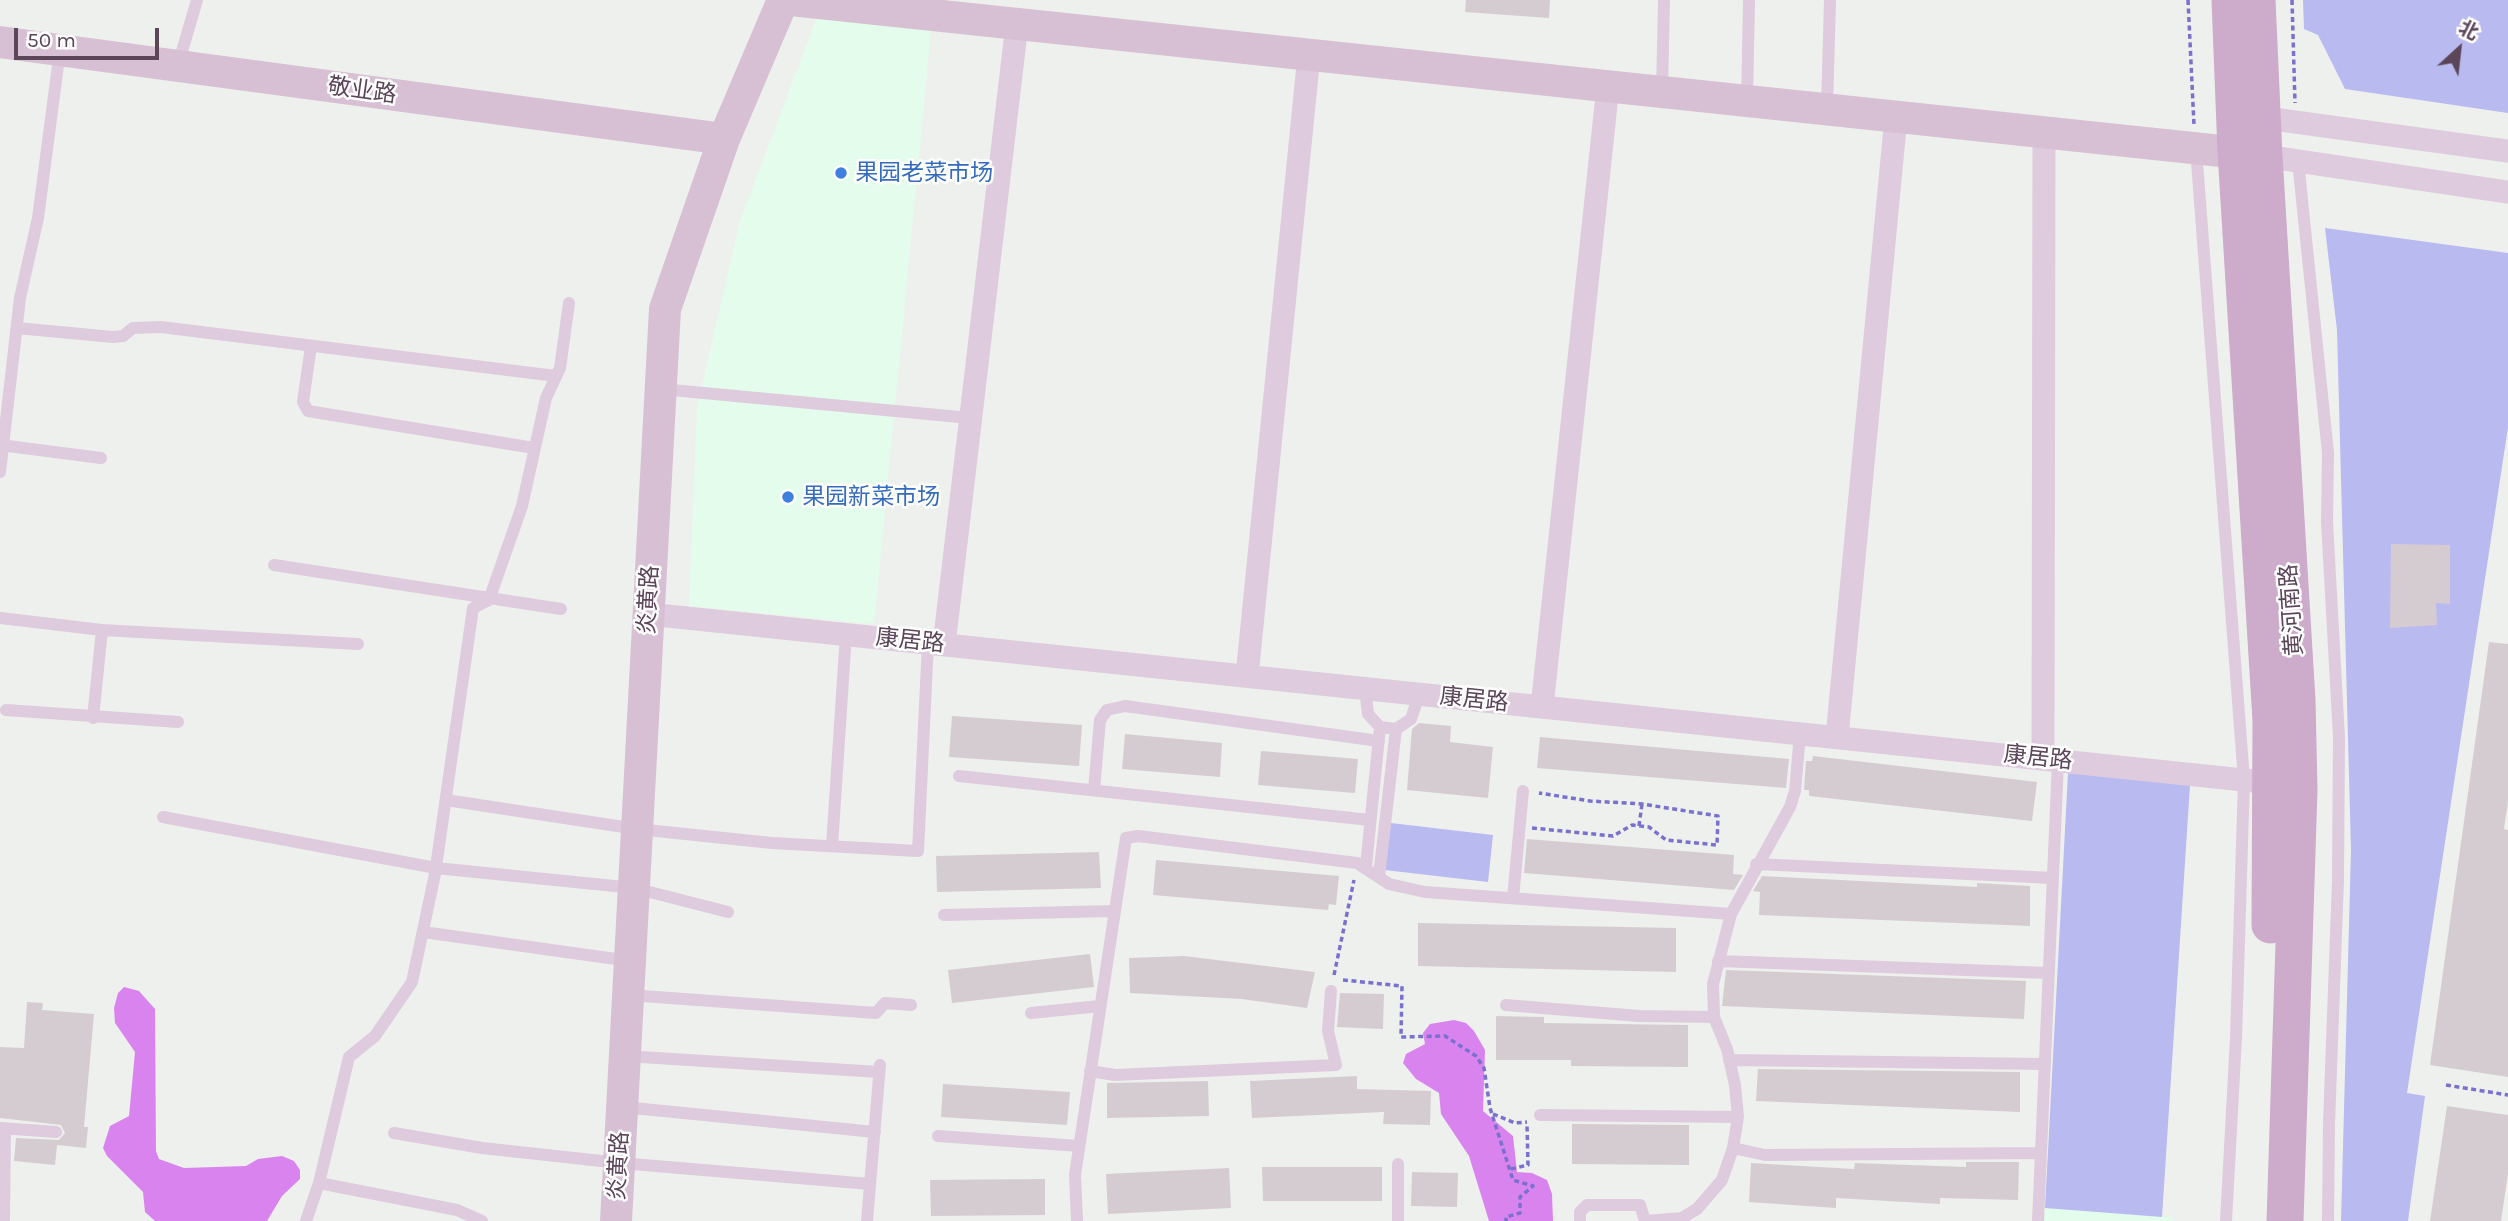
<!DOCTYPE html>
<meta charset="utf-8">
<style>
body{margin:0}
#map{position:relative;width:2508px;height:1221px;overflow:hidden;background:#eef0ed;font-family:Karla,"Noto Sans SC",sans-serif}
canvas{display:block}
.north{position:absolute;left:2424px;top:14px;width:70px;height:70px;-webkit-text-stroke:5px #fff;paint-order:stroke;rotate:27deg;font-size:19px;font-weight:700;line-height:28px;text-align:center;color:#5b4559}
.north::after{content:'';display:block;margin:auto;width:24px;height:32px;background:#5b4559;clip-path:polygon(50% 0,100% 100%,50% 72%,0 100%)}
.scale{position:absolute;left:14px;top:28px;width:145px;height:32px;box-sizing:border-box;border:4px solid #5b4559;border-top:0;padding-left:9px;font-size:21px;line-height:24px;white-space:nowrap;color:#5b4559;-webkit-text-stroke:5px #fff;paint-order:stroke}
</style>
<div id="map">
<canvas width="2508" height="1221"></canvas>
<div class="north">北</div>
<div class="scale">50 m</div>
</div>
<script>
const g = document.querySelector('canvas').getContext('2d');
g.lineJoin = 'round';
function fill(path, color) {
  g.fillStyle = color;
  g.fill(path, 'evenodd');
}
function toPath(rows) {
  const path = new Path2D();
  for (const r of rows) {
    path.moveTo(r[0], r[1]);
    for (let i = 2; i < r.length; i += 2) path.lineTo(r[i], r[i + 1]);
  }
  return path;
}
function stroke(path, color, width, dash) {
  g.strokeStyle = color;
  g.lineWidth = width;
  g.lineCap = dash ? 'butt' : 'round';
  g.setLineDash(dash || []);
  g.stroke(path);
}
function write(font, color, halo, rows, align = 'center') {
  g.font = font + ' Karla,"Noto Sans SC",sans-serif';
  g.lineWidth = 5;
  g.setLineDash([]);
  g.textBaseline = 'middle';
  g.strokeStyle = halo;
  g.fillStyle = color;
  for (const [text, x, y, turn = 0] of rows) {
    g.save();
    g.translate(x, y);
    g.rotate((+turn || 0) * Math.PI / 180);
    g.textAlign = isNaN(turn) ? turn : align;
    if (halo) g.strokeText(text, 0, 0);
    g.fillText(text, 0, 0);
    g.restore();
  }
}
const commercial = toPath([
 [820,9,932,21,874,624,689,606,697,408,740,221],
 [2045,1208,2173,1217,2173,1221,2044,1221]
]);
const green = toPath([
 [2303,0,2508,0,2508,113,2345,89,2318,35,2304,29],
 [2325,228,2508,253,2508,427,2407,1093,2425,1096,2408,1221,2341,1221,2351,850,2337,330],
 [2068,773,2190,785,2162,1217,2045,1208],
 [1391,823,1493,835,1488,882,1385,870]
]);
const water = toPath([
 [124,987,139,991,155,1009,156,1151,159,1159,184,1168,246,1166,258,1159,282,1156,294,1161,300,1170,300,1179,282,1196,267,1221,155,1221,145,1212,143,1192,107,1156,103,1148,110,1126,129,1116,135,1052,115,1023,114,1008,118,993],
 [1454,1020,1466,1023,1474,1031,1485,1050,1483,1111,1513,1136,1517,1172,1532,1173,1547,1180,1552,1194,1553,1221,1489,1221,1469,1156,1441,1114,1439,1093,1416,1079,1403,1063,1406,1054,1425,1044,1423,1033,1430,1024]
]);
const building = toPath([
 [1466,0,1550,0,1549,18,1465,12],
 [2391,544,2450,545,2450,604,2436,603,2437,625,2390,628],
 [2489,642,2508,644,2508,801,2504,829,2508,830,2508,1077,2430,1065],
 [952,716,1082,725,1079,766,949,757],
 [1419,723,1451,726,1450,742,1493,747,1488,798,1407,790,1412,729],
 [1125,734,1222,743,1220,777,1122,769],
 [1540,737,1789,759,1786,788,1537,768],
 [1261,751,1358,759,1355,793,1258,785],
 [1813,756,2037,782,2032,821,1809,796,1809,790,1804,790,1806,761,1812,761],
 [1527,839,1734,855,1733,874,1743,875,1734,890,1524,873],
 [1099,852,1101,888,937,892,936,856],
 [1156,860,1339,876,1336,905,1329,904,1328,910,1153,895],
 [1762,876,1977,887,1977,883,2030,886,2030,926,1759,915,1760,892,1753,891],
 [1418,923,1676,928,1676,972,1418,966],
 [1090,954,1094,987,952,1003,948,970],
 [1184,956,1315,972,1307,1008,1242,999,1130,993,1129,958],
 [1726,970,2026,981,2024,1019,1722,1006],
 [1340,993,1384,994,1383,1029,1337,1027],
 [27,1002,43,1003,42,1010,94,1014,84,1127,88,1127,86,1148,57,1145,55,1165,14,1161,16,1138,59,1140,65,1133,61,1125,0,1118,0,1047,24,1048],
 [1496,1016,1544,1017,1544,1023,1688,1025,1688,1067,1571,1066,1571,1060,1496,1060],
 [1758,1069,2020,1072,2020,1112,1756,1101],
 [1357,1076,1357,1089,1431,1091,1430,1125,1383,1124,1384,1112,1252,1118,1250,1081],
 [1208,1081,1209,1116,1107,1118,1107,1083],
 [943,1084,1070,1092,1067,1125,941,1117],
 [2447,1106,2508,1115,2508,1174,2501,1221,2430,1221],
 [1572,1124,1689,1125,1689,1165,1572,1164],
 [1966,1162,2019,1162,2018,1200,1940,1198,1940,1204,1836,1198,1836,1208,1749,1202,1751,1163,1854,1169,1855,1163,1966,1167],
 [1262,1167,1382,1167,1382,1201,1263,1201],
 [1229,1168,1231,1208,1108,1214,1106,1174],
 [1412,1172,1458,1173,1457,1207,1411,1206],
 [1045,1179,1045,1215,931,1216,930,1180]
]);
const path = toPath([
 [2188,0,2194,125],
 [2292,0,2295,103],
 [1639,826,1642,804],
 [1532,828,1613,836,1632,825,1649,827,1666,840,1717,845,1718,816,1642,804,1590,801,1539,793],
 [1334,975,1354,880],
 [1343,980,1402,986,1401,1037,1445,1036,1476,1056,1484,1068,1490,1108,1513,1180,1533,1186,1520,1197,1520,1213,1506,1217,1506,1221],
 [2446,1085,2508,1095],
 [1493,1114,1515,1123,1527,1122],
 [1511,1169,1528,1165,1527,1124]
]);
const lane = toPath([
 [178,65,197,0],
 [1662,91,1664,0],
 [1747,101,1749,0],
 [1827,108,1830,0],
 [2196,149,2244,780,2236,1038,2226,1221],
 [2298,161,2328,453,2327,522,2339,737,2338,880,2329,1124,2328,1221],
 [17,328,113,337,123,336,133,328,161,327,556,376],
 [311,346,303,402,308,411,534,448],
 [661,389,970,418],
 [0,445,101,458],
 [0,472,20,298,38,218,60,50],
 [274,565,561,609],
 [0,618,102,630,358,644],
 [1365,689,1368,714,1380,727,1396,729,1411,719,1419,695],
 [6,710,178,722],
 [93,718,102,630],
 [959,776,1370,820],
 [1094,790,1100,720,1107,710,1125,706,1379,741],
 [446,800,637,829,772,843,918,851,928,643],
 [163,817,436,868,634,888,728,912],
 [832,846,846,634],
 [1756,864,2053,878],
 [1366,866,1380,727],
 [1379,876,1396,729],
 [1513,898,1523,791],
 [944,915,1113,911],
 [423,932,630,961],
 [1718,961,2049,973],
 [629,995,876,1013,885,1003,911,1005],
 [1506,1005,1639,1016,1714,1017],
 [1031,1013,1100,1006],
 [625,1056,879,1072],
 [1729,1060,2045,1064],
 [1090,1071,1115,1075,1336,1065,1328,1031,1331,991],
 [623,1107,875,1132],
 [1540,1115,1738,1117],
 [0,1128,56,1132],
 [394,1133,482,1148,620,1163,870,1184],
 [938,1136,1079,1146],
 [1733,1148,1765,1155,2041,1153],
 [1398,1164,1398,1221],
 [319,1183,457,1210,482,1221],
 [4,1221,5,1129],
 [306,1221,319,1183,349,1057,375,1036,412,982,435,874,473,608,489,600,522,506,546,398,560,368,569,303],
 [867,1221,880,1065],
 [1077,1221,1075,1175,1126,838,1138,836,1357,863,1389,884,1425,892,1731,914],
 [1580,1221,1580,1212,1587,1205,1640,1205,1645,1221],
 [1645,1221,1682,1218,1697,1209,1722,1180,1733,1148,1738,1117,1735,1085,1727,1049,1714,1017,1713,984,1731,914,1790,807,1795,791,1800,734],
 [2038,1221,2058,761]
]);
const street = toPath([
 [2251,116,2508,151],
 [2264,156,2508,192],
 [648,614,2282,784],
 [944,645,1017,24],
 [1247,676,1309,55],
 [1542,707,1608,86],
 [1837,737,1896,117],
 [2043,759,2044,132]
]);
const secondary = toPath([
 [791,0,2259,155],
 [0,42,724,139],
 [616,1221,665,309,724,139,783,0]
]);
const primary = toPath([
 [2230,0,2236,152,2271,720,2270,925],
 [2257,0,2264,156,2297,700,2299,790,2285,1221]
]);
const markers = [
 [841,173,7,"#3f7fe0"],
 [788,497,7,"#3f7fe0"]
];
const streetNames = [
 ["敬业路",362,91,8],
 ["炎黄路",649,600,-87],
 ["黄河南路",2292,610,-94],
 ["康居路",910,641,6],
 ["康居路",1474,700,6],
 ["康居路",2038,758,6],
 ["炎黄路",619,1166,-87]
];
const shopNames = [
 ["果园老菜市场",855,173],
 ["果园新菜市场",802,497]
];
fill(commercial, '#e4fcec');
fill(green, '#b9baf0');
fill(water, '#d984ee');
fill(building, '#d5ccd2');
stroke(path, '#7a70ce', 3.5, [5, 3.5]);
stroke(lane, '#decbdd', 12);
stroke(street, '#decbdd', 23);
stroke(secondary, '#d7bfd4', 32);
stroke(primary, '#cdabca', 37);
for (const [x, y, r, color] of markers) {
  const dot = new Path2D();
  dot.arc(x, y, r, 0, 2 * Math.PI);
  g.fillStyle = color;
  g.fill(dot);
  stroke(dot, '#fff', 2.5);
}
write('23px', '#5b4559', '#fff', streetNames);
write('23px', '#366cbe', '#fff', shopNames, 'left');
</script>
